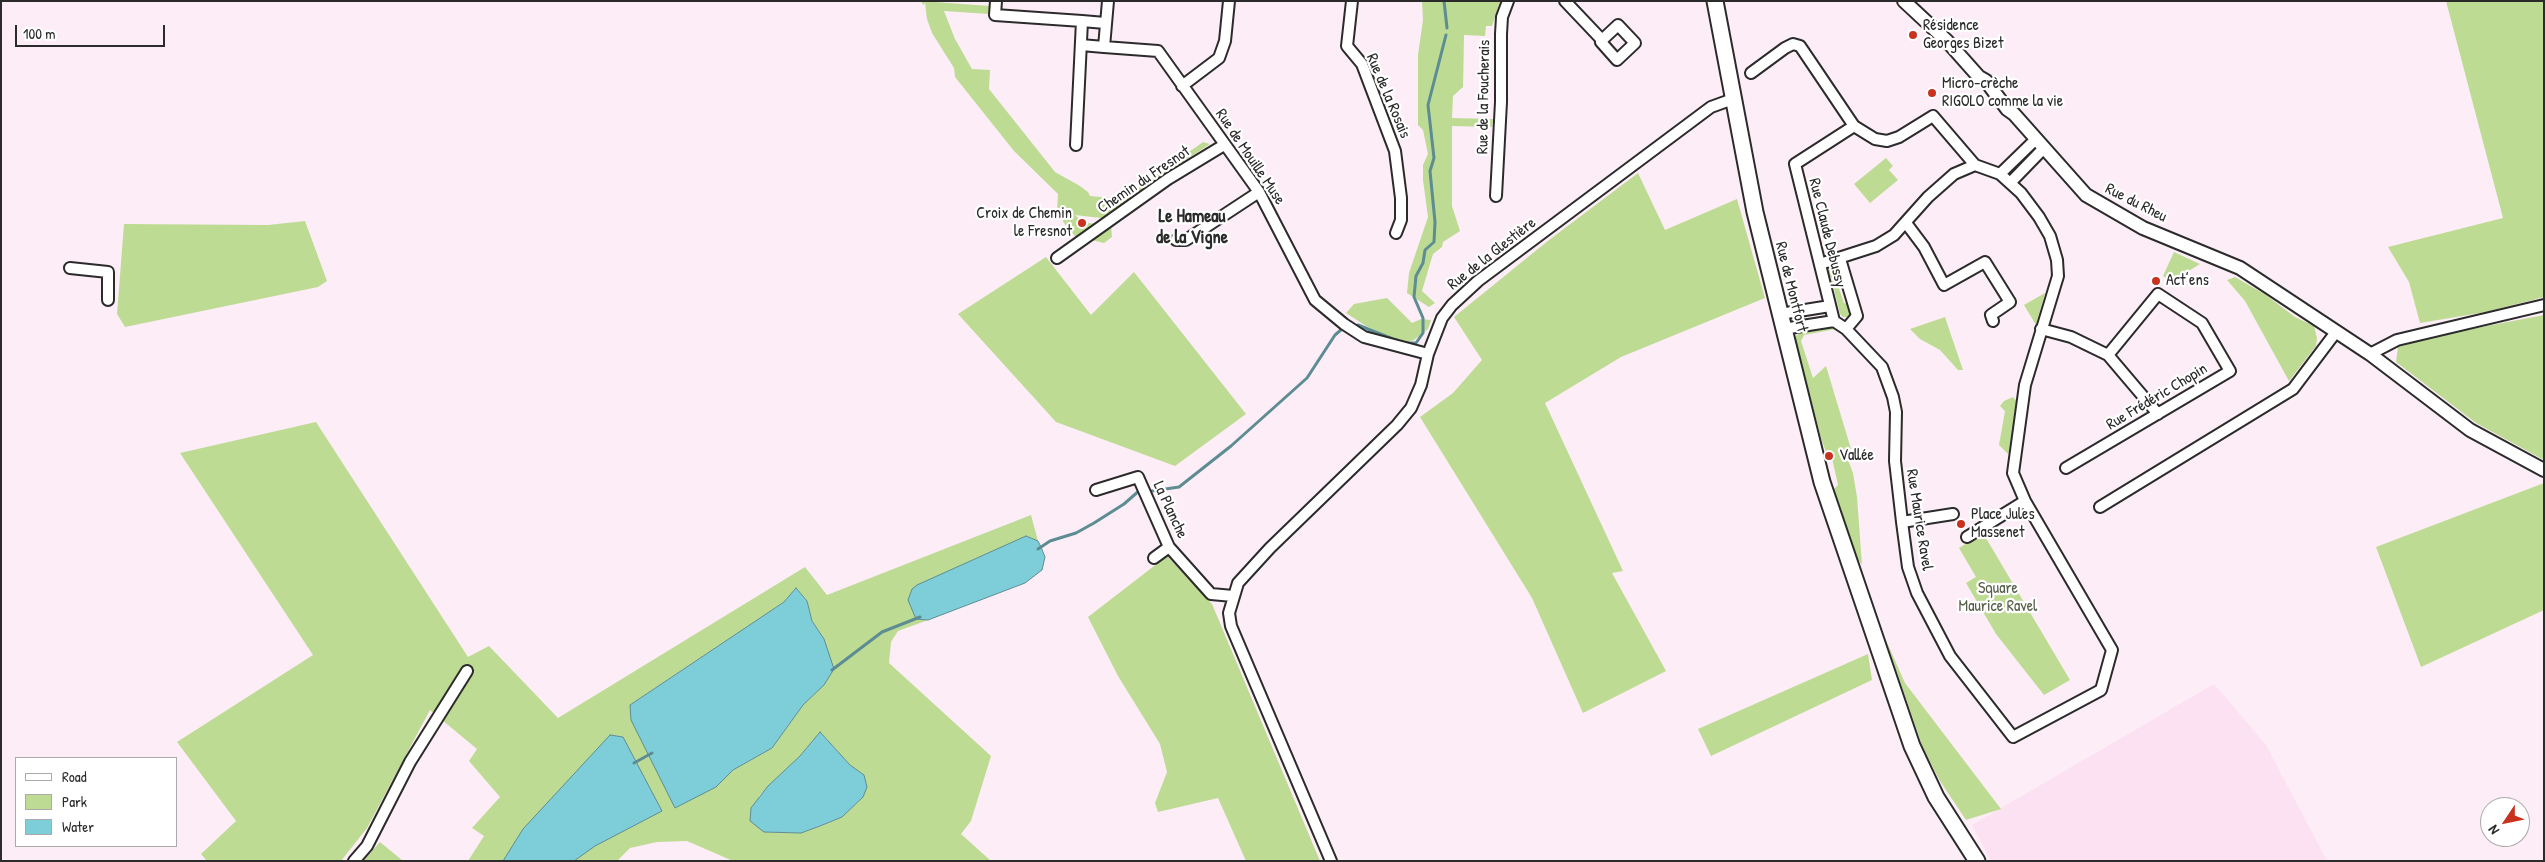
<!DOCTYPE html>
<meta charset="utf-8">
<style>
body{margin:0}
#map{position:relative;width:2545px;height:862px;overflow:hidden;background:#fdedf7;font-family:"Patrick Hand",sans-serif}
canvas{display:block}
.frame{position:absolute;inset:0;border:2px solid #2b2b2b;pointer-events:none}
.legend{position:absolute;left:15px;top:757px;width:162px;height:90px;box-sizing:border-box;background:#fff;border:1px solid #aaa;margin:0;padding:6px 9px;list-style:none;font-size:15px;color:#2b2b2b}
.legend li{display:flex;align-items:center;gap:10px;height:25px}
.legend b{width:25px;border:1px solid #aaa}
.north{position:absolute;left:2480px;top:797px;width:50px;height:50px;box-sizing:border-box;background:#fff;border:1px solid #aaa;border-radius:50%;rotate:236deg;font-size:14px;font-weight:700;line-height:20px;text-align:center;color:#2b2b2b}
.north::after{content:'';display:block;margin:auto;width:18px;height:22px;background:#c8321e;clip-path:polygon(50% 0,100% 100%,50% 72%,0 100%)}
.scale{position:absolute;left:15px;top:25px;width:150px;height:22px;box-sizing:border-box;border:2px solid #2b2b2b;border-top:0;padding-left:6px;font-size:15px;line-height:18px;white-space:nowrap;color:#2b2b2b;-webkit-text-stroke:4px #fff;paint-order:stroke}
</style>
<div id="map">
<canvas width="2545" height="862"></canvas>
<div class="frame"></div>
<ul class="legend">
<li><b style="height:6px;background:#fff"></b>Road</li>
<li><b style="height:14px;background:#bedb93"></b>Park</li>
<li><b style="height:14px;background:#7eced9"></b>Water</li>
</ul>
<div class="north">N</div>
<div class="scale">100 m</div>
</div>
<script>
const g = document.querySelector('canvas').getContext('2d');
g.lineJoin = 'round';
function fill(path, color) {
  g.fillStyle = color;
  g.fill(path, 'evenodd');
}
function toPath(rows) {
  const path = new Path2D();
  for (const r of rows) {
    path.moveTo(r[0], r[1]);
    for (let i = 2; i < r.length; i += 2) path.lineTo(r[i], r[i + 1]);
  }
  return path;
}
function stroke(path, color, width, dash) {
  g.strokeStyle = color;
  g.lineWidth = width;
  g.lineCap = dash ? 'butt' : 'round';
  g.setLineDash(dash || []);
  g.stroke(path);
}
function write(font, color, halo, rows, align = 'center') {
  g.font = font + ' "Patrick Hand",sans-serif';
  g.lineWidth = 4.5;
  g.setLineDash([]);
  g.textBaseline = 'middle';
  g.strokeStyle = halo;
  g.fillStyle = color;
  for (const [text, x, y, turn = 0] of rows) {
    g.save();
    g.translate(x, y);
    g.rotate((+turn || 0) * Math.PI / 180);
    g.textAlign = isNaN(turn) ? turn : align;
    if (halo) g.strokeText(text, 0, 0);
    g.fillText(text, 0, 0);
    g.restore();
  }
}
const built = toPath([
 [2214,684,2266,745,2327,861,1991,861,1972,825]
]);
const green = toPath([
 [921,1,990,6,989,14,944,11,955,39,972,69,990,70,989,89,1055,172,1080,186,1088,192,1090,196,1122,199,1203,142,1210,144,1174,168,1111,217,1101,218,1075,215,1084,223,1111,224,1112,237,1104,243,1075,236,1066,226,1057,212,1058,194,1014,151,955,77,954,68,932,33,927,19,925,3,923,5],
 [1422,1,1500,1,1492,26,1486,26,1485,36,1464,35,1463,87,1453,96,1452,118,1493,119,1492,127,1452,126,1452,206,1460,231,1443,242,1442,247,1433,254,1422,291,1435,303,1429,307,1407,293,1409,273,1428,217,1423,180,1423,165,1428,154,1423,130,1418,125,1418,55,1423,20],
 [2446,1,2544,1,2544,297,2486,312,2420,323,2409,282,2388,247,2503,218],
 [1886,158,1893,166,1889,170,1898,180,1870,203,1854,184],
 [1638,173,1665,230,1737,199,1765,298,1621,357,1545,403,1623,571,1612,573,1666,671,1583,713,1532,598,1420,417,1453,393,1482,360,1454,317,1549,240],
 [305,221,327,281,318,287,125,327,117,314,124,224,268,225],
 [2174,252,2200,264,2179,277,2176,285,2163,276],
 [1046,257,1091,315,1134,272,1246,414,1175,466,1056,422,958,314],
 [1833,266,1838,268,1840,276,1834,274,1844,303,1851,305,1853,314,1850,317,1843,317,1840,314,1831,277,1827,278,1826,271],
 [2235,277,2266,295,2295,317,2314,326,2317,338,2316,346,2289,381,2245,301,2227,280],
 [2045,293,2036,325,2024,305],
 [1387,298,1412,323,1421,319,1431,320,1428,329,1414,340,1403,343,1366,326,1346,313,1354,304],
 [2544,315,2544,460,2476,423,2396,362,2398,347,2445,334],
 [1945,317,1950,332,1963,370,1958,370,1940,350,1920,339,1910,329],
 [1835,327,1836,329,1804,335,1801,341,1813,378,1826,366,1851,449,1845,452,1853,473,1857,497,1862,565,1855,555,1834,489,1838,485,1831,454,1826,452,1821,438,1796,341,1796,336,1802,330],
 [2013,397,2019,404,2011,450,2008,454,1999,445,2005,411,2000,406,2004,401],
 [316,422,468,657,489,646,558,718,805,567,827,595,1031,515,1038,541,1026,536,916,619,928,620,898,631,891,642,889,663,991,756,971,821,961,834,991,861,733,861,687,841,657,842,630,848,617,861,468,861,484,836,472,828,500,797,469,761,477,749,430,710,367,828,341,861,207,861,201,854,236,821,177,742,313,655,180,453],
 [796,588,807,601,812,621,824,639,824,685,803,705,772,748,733,770,716,787,630,705,784,602],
 [820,732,850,765,864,775,863,797,842,817,821,826,801,833,764,832,759,796,800,756],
 [2544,483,2544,610,2421,667,2376,547],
 [1983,533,2070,680,2044,695,1996,634,1966,583,1976,577,1959,548],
 [1167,556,1212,604,1320,861,1246,861,1218,798,1158,812,1155,803,1167,772,1160,744,1118,676,1088,617],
 [1885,638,1905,683,2001,809,1966,820,1940,781,1923,748],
 [1868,654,1872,680,1711,756,1698,729],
 [380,842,403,861,363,861]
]);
const water = toPath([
 [1026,536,1038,541,1041,547,1045,557,1042,570,1025,583,928,620,916,619,908,600,912,589,917,585,1026,536],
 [796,588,807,601,812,621,824,639,834,669,824,685,803,705,772,748,733,770,716,787,675,808,631,720,630,705,784,602,796,588],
 [820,732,850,765,864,775,867,787,863,797,842,817,820,826,801,833,764,832,750,821,751,808,768,786,800,756,820,732],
 [610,735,623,737,662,811,595,846,574,861,503,861,523,829,610,735]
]);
const stream = toPath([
 [1444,1,1447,28],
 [1358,325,1403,343,1416,343,1423,333,1423,318,1414,297,1416,276,1423,263,1425,250,1434,242,1435,222,1430,171,1434,158,1428,105,1446,35],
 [1152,491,1179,487,1231,446,1307,378,1335,335,1342,329],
 [1038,549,1050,541,1076,533,1094,523,1124,504,1140,490],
 [832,670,882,632,920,617],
 [634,763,652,753]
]);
const minor = toPath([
 [996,1,995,15,1082,21,1076,145],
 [1108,1,1104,47,1158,51,1259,192,1315,300,1344,324,1364,337,1428,354],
 [1352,1,1347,46,1362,64,1395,151,1401,198,1401,220,1396,233],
 [1565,1,1602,40,1601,42,1617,60,1635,43,1618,25,1602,40],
 [1082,21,1105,23],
 [1081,45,1104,47],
 [1751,73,1785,48,1793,44,1800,46,1854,126],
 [1182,86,1219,58,1225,41,1229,1],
 [2000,174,2035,140],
 [2010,183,2043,149],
 [1496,196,1501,102,1501,34,1502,17,1508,1],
 [1906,223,1924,247,1944,285,1985,262,2010,302,1991,315,1993,321],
 [1176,240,1186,240,1259,192],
 [1057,258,1168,179,1224,145],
 [1840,259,1857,316,1846,329],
 [1820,264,1876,246,1894,235,1928,197,1954,174,1975,165],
 [70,268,108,272,108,300],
 [1780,314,1830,306],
 [1783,329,1834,321,1846,329,1882,367,1893,397,1896,412,1895,461,1902,522,1908,567,1917,593,1950,656,2013,737,2101,690,2112,650,2025,501,2013,473,2025,385,2058,276,2057,260,2050,236,2039,217,2021,193,2000,174,1975,165,1933,116,1899,137,1887,141,1875,139,1854,126,1795,164,1834,321],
 [2041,329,2071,337,2108,355,2158,414],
 [2370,354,2397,340,2544,305],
 [2066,468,2230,371,2202,323,2158,294,2108,355],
 [1096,490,1138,477,1169,547,1211,594,1233,596],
 [2100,507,2293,389,2336,332],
 [1902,522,1953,514],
 [1967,537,2025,501],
 [1154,558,1169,547],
 [354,861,367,846,410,762,467,671],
 [1331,861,1231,626,1229,613,1238,583,1270,548,1397,425,1411,408,1421,385,1428,354,1442,318,1452,305,1478,281,1711,107,1733,99]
]);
const tertiary = toPath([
 [1904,1,1947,41,1979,77,1986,81,2007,109,2014,114,2086,195,2143,228,2240,268,2370,354,2470,430,2544,470]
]);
const secondary = toPath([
 [1715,1,1755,212,1822,482,1912,746,1936,797,1977,861]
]);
const markers = [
 [1913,35,5,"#c8321e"],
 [1932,93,5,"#c8321e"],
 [1082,223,5,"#c8321e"],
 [2156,281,5,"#c8321e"],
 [1829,456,5,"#c8321e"],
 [1961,524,5,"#c8321e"]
];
const poiNames = [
 ["Résidence",1923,26],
 ["Georges Bizet",1923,44],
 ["Micro-crèche",1942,84],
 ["RIGOLO comme la vie",1942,102],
 ["Croix de Chemin",1072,214,"right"],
 ["le Fresnot",1072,232,"right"],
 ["Act’ens",2166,281],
 ["Vallée",1839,456],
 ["Place Jules",1971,515],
 ["Massenet",1971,533]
];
const streetNames = [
 ["Rue de la Rosais",1388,96,67],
 ["Rue de la Foucherais",1484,97,-89],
 ["Rue de Mouille Muse",1250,157,56],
 ["Chemin du Fresnot",1144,180,-34],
 ["Rue du Rheu",2136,203,27],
 ["Rue Claude Debussy",1827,233,76],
 ["Rue de la Glestière",1492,254,-38],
 ["Rue de Montfort",1791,287,76],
 ["Rue Frédéric Chopin",2157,397,-31],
 ["La Planche",1170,510,65],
 ["Rue Maurice Ravel",1919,520,81]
];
const parkNames = [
 ["Square",1998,589],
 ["Maurice Ravel",1998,607]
];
const neighbourhoodNames = [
 ["Le Hameau",1192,217],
 ["de la Vigne",1192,238]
];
fill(built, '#fbe1f1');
fill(green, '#bedb93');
fill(water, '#7eced9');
stroke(water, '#5d8d93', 1);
stroke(stream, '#5d8d93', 3);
stroke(minor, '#2b2b2b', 14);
stroke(tertiary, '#2b2b2b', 16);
stroke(secondary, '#2b2b2b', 19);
stroke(minor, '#fff', 10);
stroke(tertiary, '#fff', 12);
stroke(secondary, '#fff', 15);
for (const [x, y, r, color] of markers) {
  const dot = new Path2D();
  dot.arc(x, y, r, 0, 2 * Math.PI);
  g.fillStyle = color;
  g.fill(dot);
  stroke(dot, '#fff', 2);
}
write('16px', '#2b2b2b', '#fff', poiNames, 'left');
write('16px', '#2b2b2b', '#fff', streetNames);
write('16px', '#57604a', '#fff', parkNames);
write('bold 18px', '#2b2b2b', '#fff', neighbourhoodNames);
</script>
